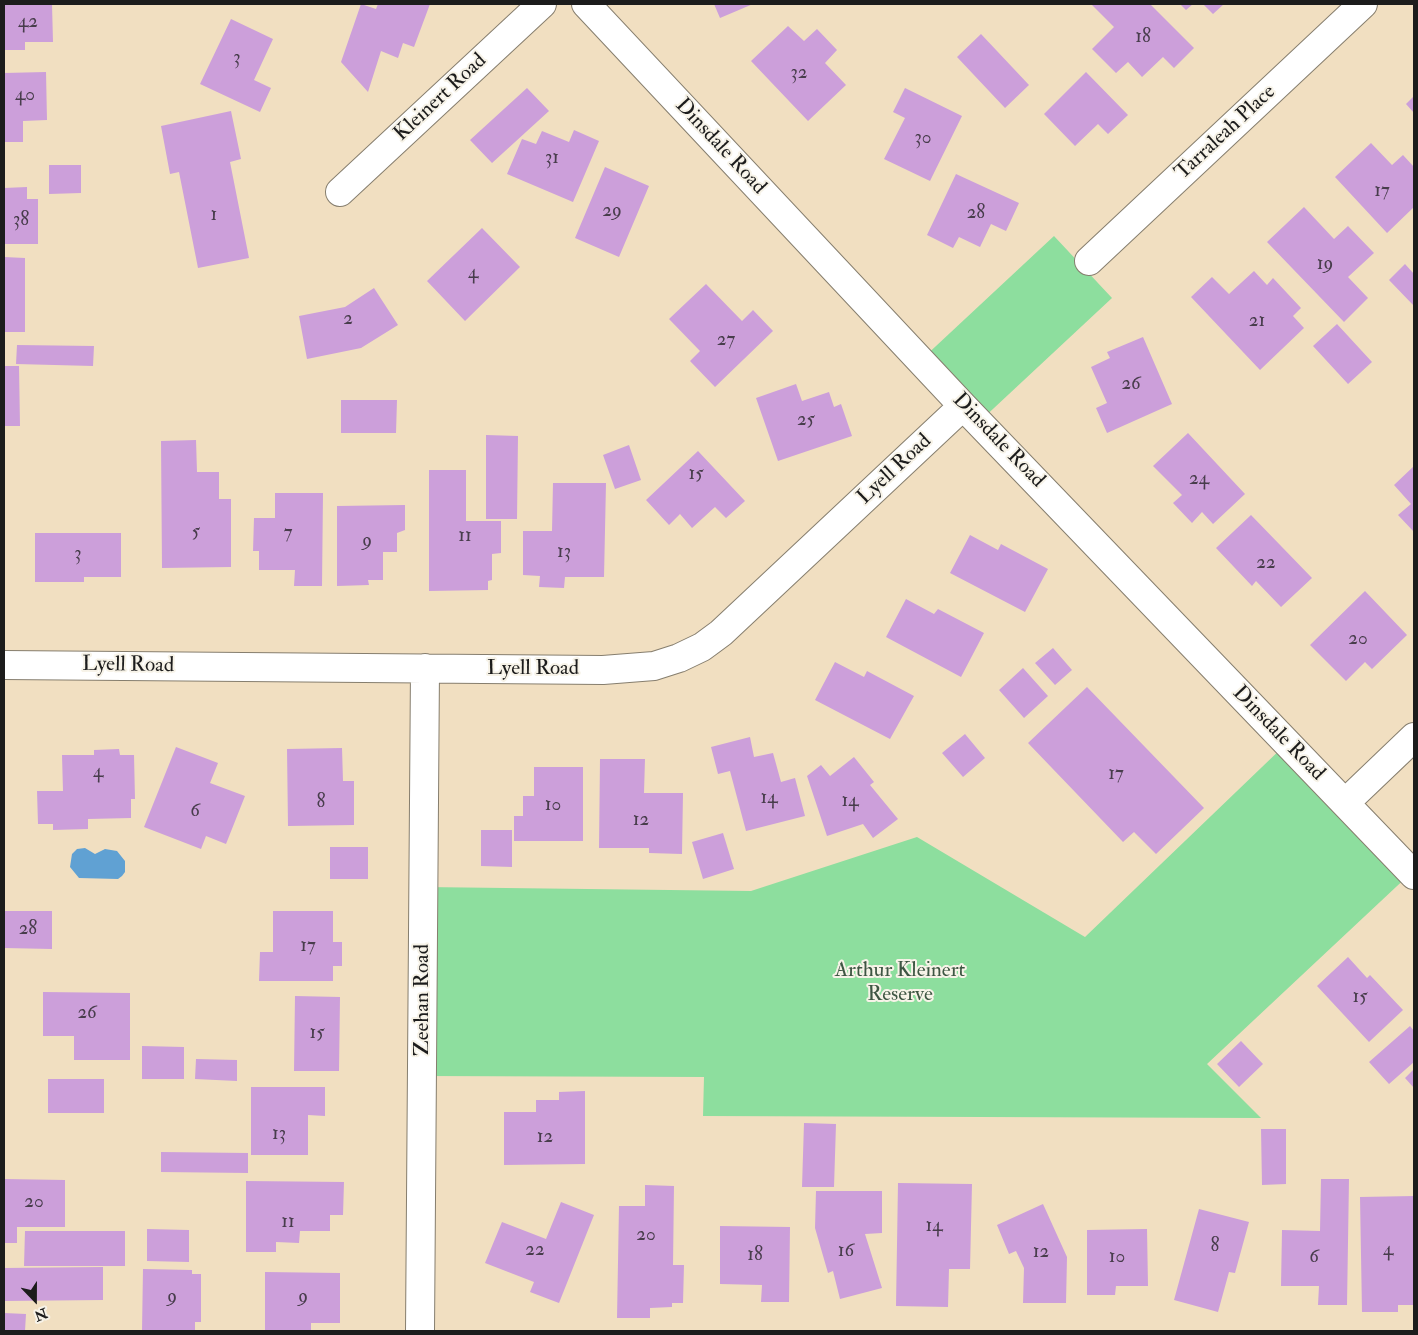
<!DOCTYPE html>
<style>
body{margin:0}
#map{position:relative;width:1418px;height:1335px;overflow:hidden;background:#f1dfc1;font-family:"IM FELL Double Pica",serif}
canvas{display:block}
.frame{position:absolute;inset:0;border:5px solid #1c1c1c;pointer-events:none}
.north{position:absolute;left:10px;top:1275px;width:50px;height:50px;-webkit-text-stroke:4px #f7f3e8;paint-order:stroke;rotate:158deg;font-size:14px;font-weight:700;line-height:20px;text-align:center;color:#1c1c1c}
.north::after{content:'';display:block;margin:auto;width:18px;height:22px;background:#1c1c1c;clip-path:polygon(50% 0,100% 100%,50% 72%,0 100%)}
</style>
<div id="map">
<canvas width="1418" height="1335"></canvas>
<div class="frame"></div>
<div class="north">N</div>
</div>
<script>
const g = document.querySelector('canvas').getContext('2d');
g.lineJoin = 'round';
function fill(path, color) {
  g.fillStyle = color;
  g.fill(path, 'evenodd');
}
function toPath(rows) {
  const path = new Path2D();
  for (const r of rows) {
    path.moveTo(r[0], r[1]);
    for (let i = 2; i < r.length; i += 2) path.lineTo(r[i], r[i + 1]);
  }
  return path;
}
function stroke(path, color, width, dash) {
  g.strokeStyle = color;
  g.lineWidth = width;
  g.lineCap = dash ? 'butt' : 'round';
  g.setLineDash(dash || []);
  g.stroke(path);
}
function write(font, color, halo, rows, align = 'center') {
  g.font = font + ' "IM FELL Double Pica",serif';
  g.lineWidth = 4;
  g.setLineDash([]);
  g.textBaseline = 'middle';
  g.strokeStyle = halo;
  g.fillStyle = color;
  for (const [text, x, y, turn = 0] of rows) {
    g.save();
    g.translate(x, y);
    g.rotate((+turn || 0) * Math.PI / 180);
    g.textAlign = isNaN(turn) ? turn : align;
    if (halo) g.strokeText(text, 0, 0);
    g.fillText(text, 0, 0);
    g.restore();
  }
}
const green = toPath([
 [1054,236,1112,298,979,422,921,360],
 [1287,743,1412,872,1207,1064,1261,1118,703,1116,704,1077,423,1076,424,887,751,891,917,837,1085,937]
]);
const water = toPath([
 [85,848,95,854,105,849,117,851,125,861,125,872,122,876,118,879,79,878,70,867,72,854,77,849]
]);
const building = toPath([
 [4,4,52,4,53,42,25,42,25,50,4,50],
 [361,4,376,9,378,4,430,4,414,47,403,43,398,58,381,51,368,92,341,62],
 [714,4,753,4,720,18],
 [1091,4,1150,4,1194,48,1174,68,1163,57,1142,77,1128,62,1116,73,1092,49,1114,27],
 [1180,4,1193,4,1186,10],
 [1203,4,1224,4,1213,14],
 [231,19,273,39,254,80,271,88,260,112,200,84],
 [788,26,804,41,817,29,837,50,825,63,846,85,808,121,751,61],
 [981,34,1029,85,1005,108,957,57],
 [46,72,47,120,23,121,23,142,4,142,4,73],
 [1086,72,1128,115,1108,134,1098,124,1075,146,1044,114],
 [527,88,549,111,492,163,470,140],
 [905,88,962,116,930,181,884,159,905,118,893,112],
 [1414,96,1414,113,1406,104],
 [231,111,241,159,230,162,249,258,198,268,179,172,170,174,161,126],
 [574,130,599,141,573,202,507,174,522,139,536,144,542,131,569,142],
 [1371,143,1392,165,1403,155,1414,167,1414,207,1387,233,1335,177],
 [49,165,81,165,81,193,49,194],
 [605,167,649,186,619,257,575,238],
 [956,174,1019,203,1006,231,991,224,980,247,959,237,953,248,927,235],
 [27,187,27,199,38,199,38,244,4,244,4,188],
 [1304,207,1334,239,1348,226,1374,253,1348,277,1368,298,1344,322,1267,242],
 [482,228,520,267,465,321,427,281],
 [4,257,25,258,25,332,4,332],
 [1405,264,1414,274,1414,306,1389,280],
 [1254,271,1267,285,1273,278,1301,308,1293,316,1304,328,1260,370,1191,297,1212,277,1229,294],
 [706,284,742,321,753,310,773,331,715,387,690,361,700,351,669,319],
 [374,288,398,325,361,348,307,359,299,316,345,307],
 [1337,324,1372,362,1348,384,1313,346],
 [1143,337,1172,404,1107,433,1096,408,1107,403,1091,367,1110,358,1107,352],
 [17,345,94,346,93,366,16,364],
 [4,366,19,366,20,426,4,426],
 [796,384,802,401,829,392,834,407,841,404,852,436,778,461,756,398],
 [341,400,397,400,396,433,341,433],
 [1188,433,1245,494,1213,524,1202,512,1192,523,1173,503,1182,495,1153,466],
 [486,435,518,436,517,519,486,519],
 [196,440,197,472,219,472,219,499,231,499,231,567,162,568,161,441],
 [629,445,641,480,615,489,603,455],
 [698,451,745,501,726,518,715,507,692,528,680,514,669,525,646,500],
 [1414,466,1414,532,1398,515,1411,504,1394,485],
 [429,470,466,470,466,521,501,521,501,553,492,554,492,580,488,581,488,590,429,591],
 [553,483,606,483,604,577,565,577,564,588,539,587,540,576,523,575,523,531,552,531],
 [275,493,323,493,322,586,294,586,295,570,259,570,259,551,253,551,254,518,275,518],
 [405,505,405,530,397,533,397,552,383,552,383,580,368,580,369,585,337,586,337,506],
 [1251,515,1312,578,1281,607,1256,581,1252,586,1216,548],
 [35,533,121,533,121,577,84,577,84,582,35,582],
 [970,535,998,550,1001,544,1048,569,1025,612,950,573],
 [1365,591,1407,635,1372,669,1365,662,1346,681,1310,645],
 [906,599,934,614,938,609,984,633,961,677,886,637],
 [1053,648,1072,670,1055,685,1035,663],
 [835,662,864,677,867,671,914,696,890,739,815,700],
 [1023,668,1048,696,1024,718,999,690],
 [1087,687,1204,808,1156,854,1134,832,1123,842,1028,743],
 [965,734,985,758,963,777,942,753],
 [750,737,754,757,773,753,781,782,795,778,805,816,746,831,730,771,718,774,711,747],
 [176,747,218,763,210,783,245,796,226,844,206,836,201,849,144,827],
 [342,748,343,781,354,781,354,825,288,826,287,749],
 [119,749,120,755,134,755,135,799,131,799,131,818,88,819,88,829,53,830,53,824,38,824,37,791,63,791,62,755,94,755,94,750],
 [854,757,874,782,870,785,898,819,873,838,863,824,827,836,807,776,821,765,830,776],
 [600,759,645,759,644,793,683,793,682,854,649,853,649,848,599,848],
 [534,767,583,767,583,841,514,841,514,816,523,816,523,796,534,796],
 [481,830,512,830,512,867,481,866],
 [723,833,734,869,703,879,692,842],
 [330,847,368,847,368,879,330,879],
 [4,911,52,911,52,949,4,948],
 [273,911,333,911,333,942,342,942,342,966,333,966,333,981,259,981,260,952,273,952],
 [1348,957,1367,978,1370,975,1403,1010,1369,1042,1317,986],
 [43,992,130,993,130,1060,74,1060,74,1036,43,1036],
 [295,996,340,997,339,1071,294,1071],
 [1410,1026,1414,1031,1414,1062,1389,1084,1369,1062],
 [1241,1041,1263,1064,1239,1087,1217,1064],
 [142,1046,184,1047,184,1079,142,1079],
 [196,1059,237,1060,237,1081,195,1079],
 [1414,1069,1414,1088,1405,1078],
 [48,1079,104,1079,104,1113,48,1113],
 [251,1087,325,1087,325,1116,308,1115,308,1155,251,1155],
 [585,1091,585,1164,504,1165,504,1112,536,1112,536,1100,559,1100,559,1092],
 [804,1123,836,1124,834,1187,802,1187],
 [1261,1129,1286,1129,1286,1184,1262,1185],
 [161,1152,248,1153,248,1173,161,1172],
 [4,1179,65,1180,65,1227,17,1227,17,1243,4,1243],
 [1321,1179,1349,1179,1347,1305,1318,1305,1319,1286,1281,1286,1282,1230,1320,1231],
 [246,1181,344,1182,343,1215,330,1215,330,1231,300,1231,299,1243,276,1242,276,1252,246,1252],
 [898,1183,972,1184,970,1269,949,1269,948,1307,896,1306],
 [645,1185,674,1186,673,1265,684,1265,683,1303,672,1303,672,1307,650,1308,650,1318,617,1318,619,1206,645,1206],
 [816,1191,882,1191,882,1233,865,1234,882,1288,840,1299,833,1271,828,1273,815,1228],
 [1414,1196,1414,1305,1398,1305,1398,1312,1362,1312,1360,1197],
 [561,1202,594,1215,559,1303,530,1292,534,1282,485,1263,502,1222,546,1239],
 [1043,1204,1067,1257,1066,1303,1023,1303,1024,1268,1016,1251,1009,1254,997,1225],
 [1199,1209,1249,1222,1235,1273,1229,1272,1218,1312,1174,1300],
 [720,1226,790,1227,789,1302,761,1302,762,1285,720,1284],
 [147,1229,189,1230,189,1262,147,1261],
 [1147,1229,1148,1286,1116,1286,1115,1295,1087,1295,1087,1230],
 [25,1231,125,1231,125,1266,24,1266],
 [103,1267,103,1300,4,1301,4,1268],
 [143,1269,192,1270,192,1274,201,1274,201,1322,195,1322,195,1331,142,1331],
 [265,1272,340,1273,340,1323,311,1323,311,1331,265,1331],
 [4,1313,26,1314,25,1331,4,1331]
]);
const minor = toPath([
 [586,4,963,406,1414,875],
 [340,192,542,4],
 [1089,261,1363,4],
 [4,665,603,670,654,666,679,658,702,647,721,633,963,406],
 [1345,803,1414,737],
 [420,1331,425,668]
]);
const numberNames = [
 ["42",28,23],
 ["18",1143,38],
 ["3",237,59],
 ["32",799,74],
 ["40",25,96],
 ["30",923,139],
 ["31",552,159],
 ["17",1382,192],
 ["29",612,212],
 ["28",976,214],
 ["1",214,216],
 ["38",21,221],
 ["19",1325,265],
 ["4",473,274],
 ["2",348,320],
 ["21",1257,322],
 ["27",726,341],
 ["26",1131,385],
 ["25",806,421],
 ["15",696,475],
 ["24",1199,480],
 ["5",196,533],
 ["7",288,534],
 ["11",465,537],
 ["9",367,542],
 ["13",564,553],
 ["3",78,555],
 ["22",1266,564],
 ["20",1358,640],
 ["4",98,773],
 ["17",1116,775],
 ["14",769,799],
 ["14",850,802],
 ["8",321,803],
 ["10",553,806],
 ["6",195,812],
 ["12",641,821],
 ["28",28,930],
 ["17",308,947],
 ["15",1360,998],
 ["26",87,1014],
 ["15",317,1034],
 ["13",279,1135],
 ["12",545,1138],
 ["20",34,1203],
 ["11",288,1223],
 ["14",934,1227],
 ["20",646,1236],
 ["8",1215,1247],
 ["22",535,1251],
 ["4",1388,1251],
 ["16",846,1252],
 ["12",1041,1253],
 ["18",755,1256],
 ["10",1117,1258],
 ["6",1314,1258],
 ["9",172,1298],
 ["9",303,1298]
];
const streetNames = [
 ["Kleinert Road",441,98,-43],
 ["Tarraleah Place",1226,133,-43],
 ["Dinsdale Road",720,147,47],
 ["Dinsdale Road",998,441,46],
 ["Lyell Road",895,470,-43],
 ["Lyell Road",128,666,1],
 ["Lyell Road",533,669],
 ["Dinsdale Road",1278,734,46],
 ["Zeehan Road",423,1000,-90]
];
const parkNames = [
 ["Arthur Kleinert",900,971],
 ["Reserve",900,995]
];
fill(green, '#8dde9e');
fill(water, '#60a1d3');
fill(building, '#cc9fda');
stroke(minor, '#867e6e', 30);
stroke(minor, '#fff', 28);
write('19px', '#483d4c', null, numberNames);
write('21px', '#1c1c1c', '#f7f3e8', streetNames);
write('21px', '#3e5643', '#f7f3e8', parkNames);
</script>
